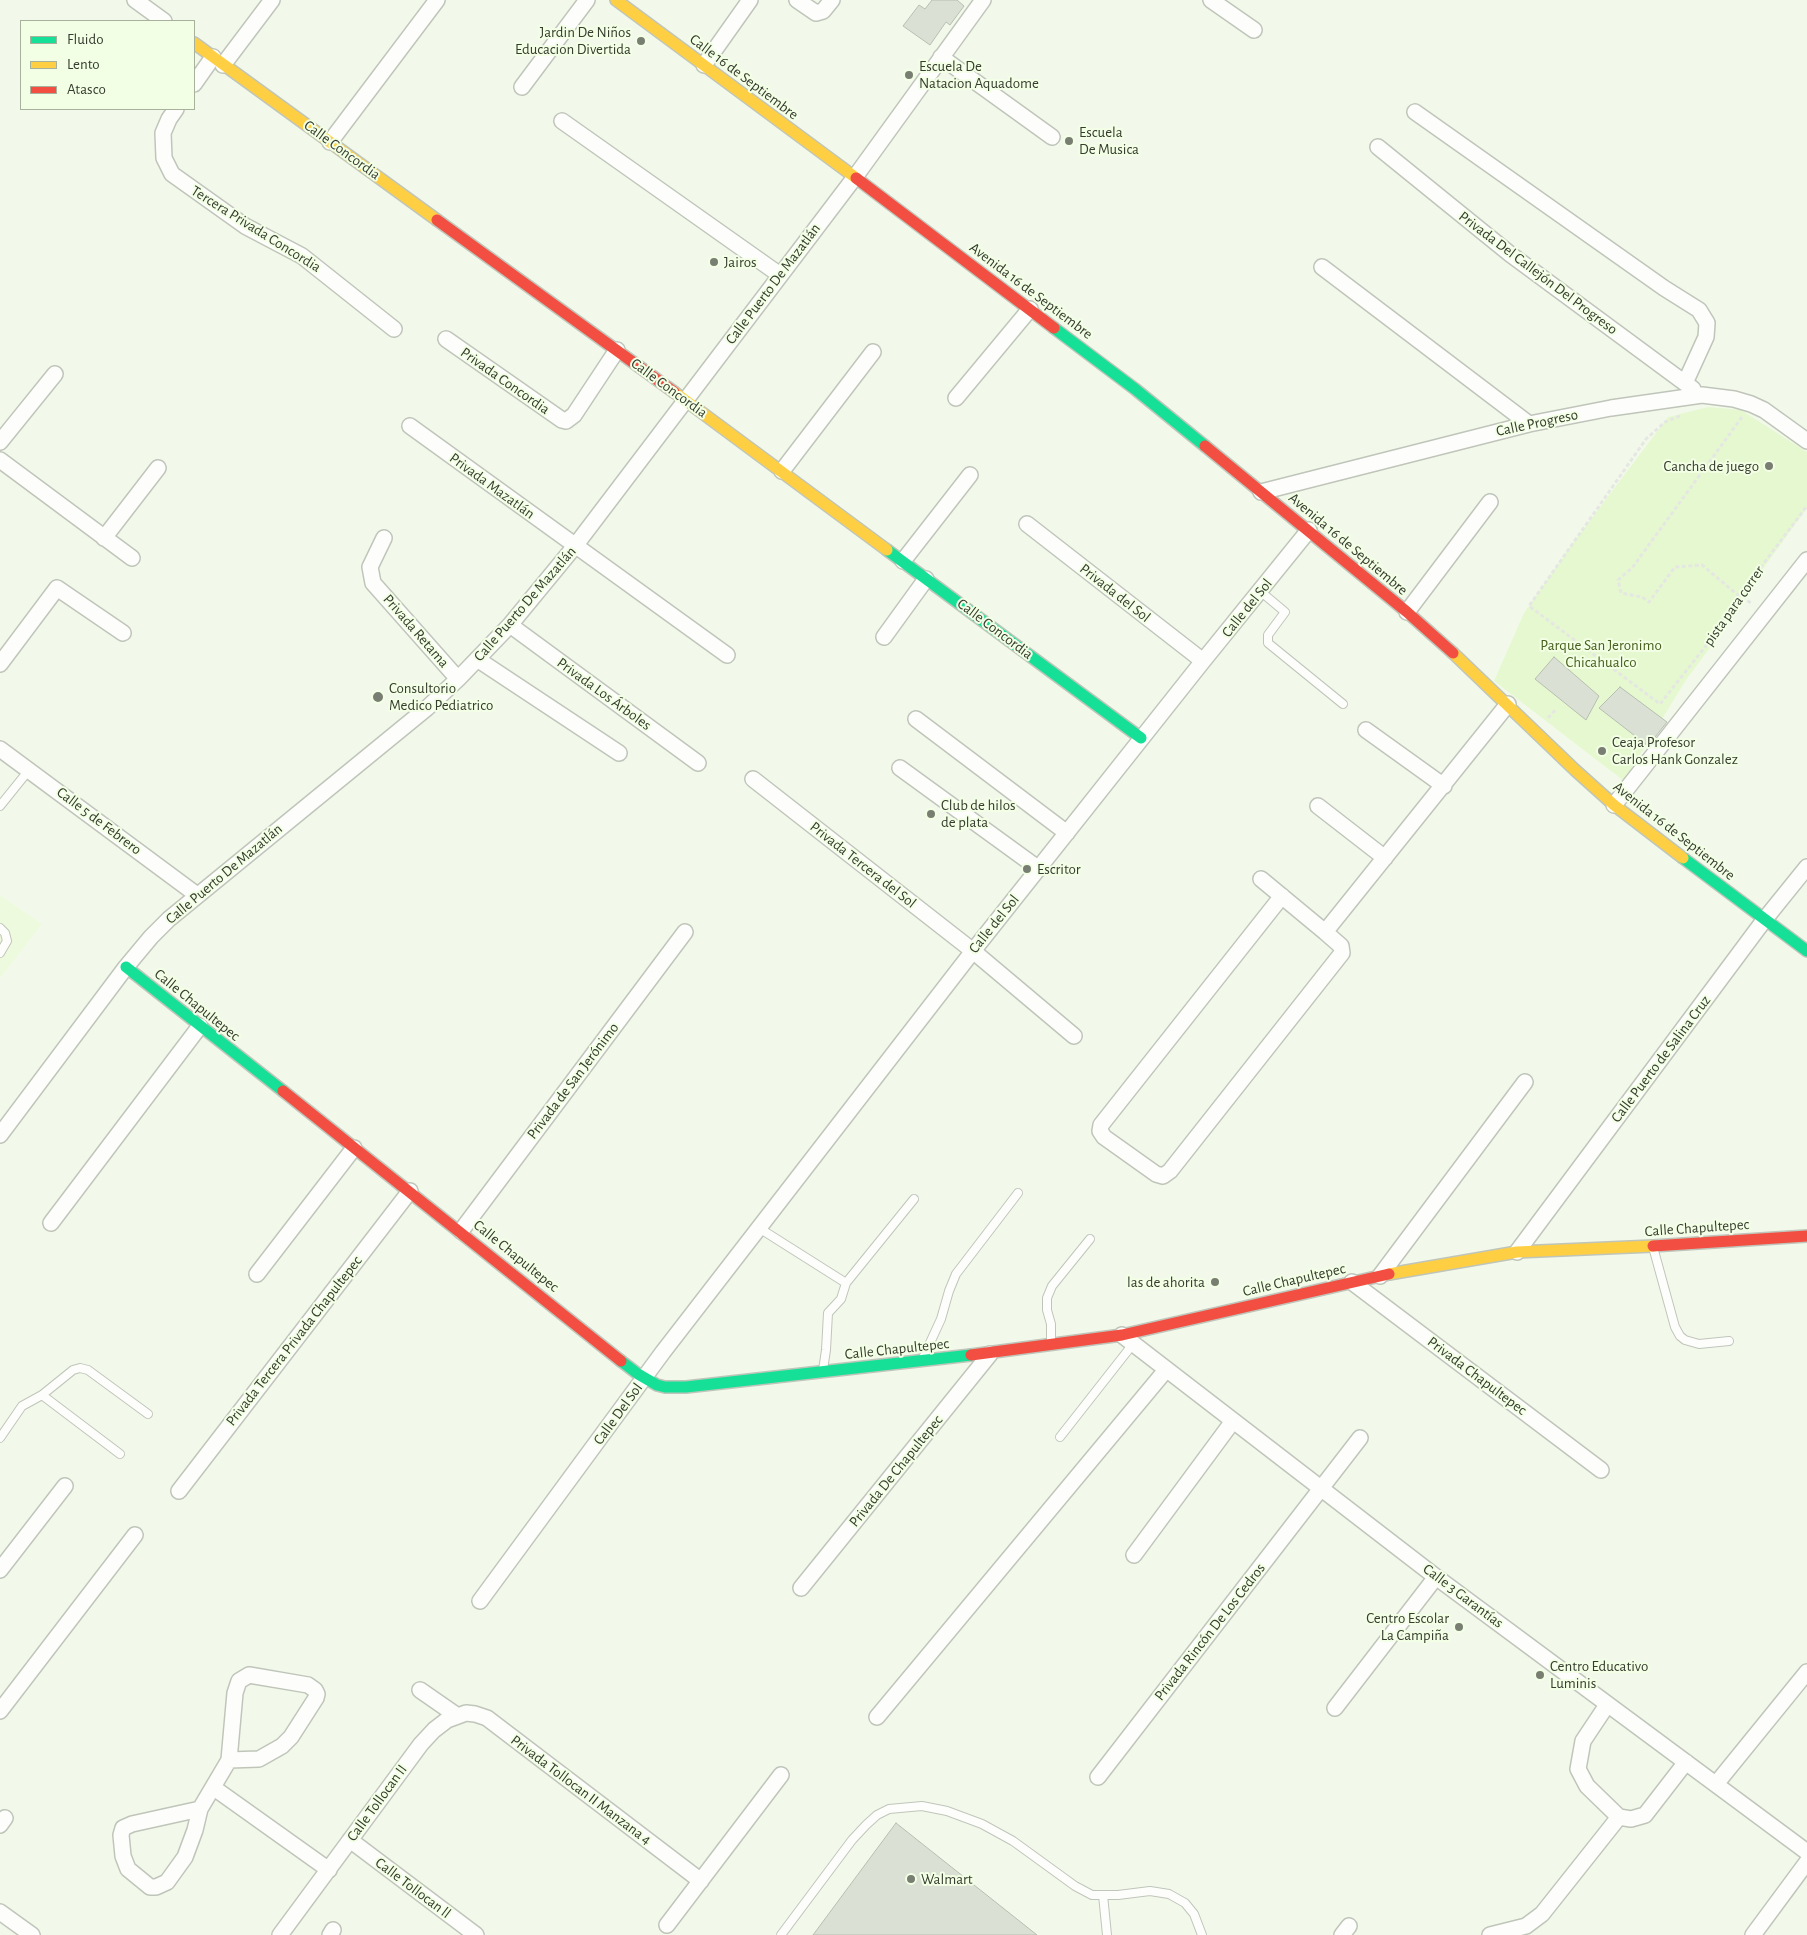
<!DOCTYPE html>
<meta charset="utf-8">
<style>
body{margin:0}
#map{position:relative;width:1807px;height:1935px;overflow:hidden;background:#f2f9eb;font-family:"Alegreya Sans",sans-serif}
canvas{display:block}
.legend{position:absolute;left:20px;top:20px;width:175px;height:90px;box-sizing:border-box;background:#f3ffe5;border:1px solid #a7b19c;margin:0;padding:6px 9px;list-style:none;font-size:15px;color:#363c2f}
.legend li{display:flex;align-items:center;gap:10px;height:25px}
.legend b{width:25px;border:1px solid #a7b19c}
</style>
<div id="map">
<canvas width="1807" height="1935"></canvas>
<ul class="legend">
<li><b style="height:6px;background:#16e098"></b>Fluido</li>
<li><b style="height:6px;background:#ffcf43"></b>Lento</li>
<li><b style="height:6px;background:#f24e42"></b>Atasco</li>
</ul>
</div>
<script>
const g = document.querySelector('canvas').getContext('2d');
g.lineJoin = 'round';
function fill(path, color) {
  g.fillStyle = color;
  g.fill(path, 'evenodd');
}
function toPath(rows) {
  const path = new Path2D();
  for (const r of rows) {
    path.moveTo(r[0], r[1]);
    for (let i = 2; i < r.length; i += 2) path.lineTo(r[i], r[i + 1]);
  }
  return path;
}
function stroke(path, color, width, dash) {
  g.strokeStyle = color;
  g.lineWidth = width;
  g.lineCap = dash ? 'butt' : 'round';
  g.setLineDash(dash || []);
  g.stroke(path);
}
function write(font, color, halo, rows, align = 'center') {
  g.font = font + ' "Alegreya Sans",sans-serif';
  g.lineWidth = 4;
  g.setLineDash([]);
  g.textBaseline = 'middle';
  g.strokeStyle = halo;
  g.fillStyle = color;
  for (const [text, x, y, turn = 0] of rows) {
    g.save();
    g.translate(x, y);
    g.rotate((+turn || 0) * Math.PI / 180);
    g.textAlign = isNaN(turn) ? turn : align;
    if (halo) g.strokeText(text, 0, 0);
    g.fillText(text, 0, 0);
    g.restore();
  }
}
const built = toPath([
 [0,895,42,924,0,978]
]);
const green = toPath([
 [1708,407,1741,410,1807,452,1807,508,1749,588,1718,637,1686,680,1624,781,1494,681,1524,613,1570,547,1668,417]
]);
const building = toPath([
 [932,0,957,0,964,6,950,25,946,22,930,45,903,26,919,5,925,9,932,0],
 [1554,657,1599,696,1586,720,1535,679,1554,657],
 [1620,687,1667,722,1648,746,1599,708,1620,687],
 [896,1823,1037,1935,813,1935,896,1823]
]);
const path = toPath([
 [1680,416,1665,422,1646,439,1529,606,1660,704,1705,647,1739,596,1807,506],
 [1742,417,1632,568,1618,580,1621,593,1642,597,1649,602,1675,567,1702,565,1739,596,1753,604],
 [1548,718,1556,709]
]);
const lane = toPath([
 [1260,591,1285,612,1268,635,1268,643,1343,704],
 [0,806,29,770],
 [0,928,5,933,7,941,0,953],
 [759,1228,846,1283,841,1299,828,1313,826,1350,823,1370],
 [1653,1247,1675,1327,1680,1336,1685,1340,1699,1344,1729,1341],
 [846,1283,914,1199],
 [1051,1343,1051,1324,1047,1310,1047,1298,1052,1286,1090,1239],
 [923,1358,941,1319,949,1291,956,1274,1018,1193],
 [42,1395,120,1454],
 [1060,1437,1133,1344],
 [0,1438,22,1406,42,1395,73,1370,80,1368,88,1370,148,1414],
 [1103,1895,1107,1935],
 [781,1935,852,1840,866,1825,877,1815,889,1809,922,1806,947,1811,982,1824,1013,1841,1075,1886,1092,1895,1118,1895,1150,1891,1169,1894,1185,1903,1194,1914,1202,1935]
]);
const street = toPath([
 [135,0,164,21],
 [797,0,816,13,823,11,832,0],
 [1211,0,1254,30],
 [941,57,1052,137],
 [223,65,272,0],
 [704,65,750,0],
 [194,84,213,57],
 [522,87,587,0],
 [176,109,169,119,163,133,164,158,172,174,245,226,302,256,394,329],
 [1415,112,1664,288,1699,310,1707,323,1706,337,1685,383],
 [562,121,780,275],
 [330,142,437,0],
 [1378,147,1510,254,1693,389],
 [1322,267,1529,424],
 [446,339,562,420,566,421,574,415,617,350],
 [956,398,1030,309],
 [410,426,727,655],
 [0,442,55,374],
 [0,460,132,558],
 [782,471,873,352],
 [1261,492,1529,424,1611,408,1702,395,1734,399,1751,404,1764,410,1807,441],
 [1027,524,1203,661],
 [104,538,158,468],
 [384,538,370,567,373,583,458,679],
 [903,561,970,475],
 [1407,612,1490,502],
 [510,625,698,763],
 [884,637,926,579],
 [477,659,619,753],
 [0,664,57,588,123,633],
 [916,719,1067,833],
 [1366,730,1444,786],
 [0,749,197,895],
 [900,768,1039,869],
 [753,779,973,951,1074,1036],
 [1614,805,1807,560],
 [1318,806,1385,858],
 [1261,879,1325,932,1341,946,1342,953,1170,1171,1163,1176,1156,1174,1104,1137,1100,1131,1101,1125,1282,896],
 [1325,932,1508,704],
 [0,1135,126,967,151,937,169,919,427,708,458,679,510,625,575,546,855,177,983,0],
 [51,1223,200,1026],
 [461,1231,685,932],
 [1517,1252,1765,919,1807,867],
 [257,1274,354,1148],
 [1380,1276,1525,1082],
 [1352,1282,1601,1470],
 [1122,1335,1436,1577,1807,1852],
 [179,1491,410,1191],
 [1134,1555,1233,1421],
 [0,1570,65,1486],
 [801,1588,990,1354],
 [480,1601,663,1352,973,951,1203,661,1309,530],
 [420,1690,456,1715],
 [1607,1705,1583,1741,1578,1769,1587,1786,1619,1817,1631,1819,1645,1815,1686,1762],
 [1335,1708,1436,1577],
 [0,1711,135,1535],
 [877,1717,1166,1370],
 [1098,1777,1360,1438],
 [1716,1784,1807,1672],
 [214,1788,329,1870],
 [200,1809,132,1824,123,1828,121,1835,123,1856,128,1869,150,1887,156,1887,167,1882,185,1857,195,1830,200,1809,229,1760,235,1693,239,1681,249,1675,255,1676,308,1685,315,1690,317,1694,316,1698,291,1737,282,1746,259,1759,229,1760],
 [0,1825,5,1818],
 [350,1840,476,1935],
 [0,1912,32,1935],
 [667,1925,781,1775],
 [280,1935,421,1744,434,1730,447,1720,466,1713,475,1714,487,1718,701,1881],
 [330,1935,333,1930],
 [1342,1935,1349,1926],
 [1490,1935,1526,1926,1542,1914,1619,1817],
 [1753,1935,1807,1862]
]);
const fast = toPath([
 [1054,328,1135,389,1205,446],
 [887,550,1141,738],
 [1683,858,1807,951],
 [126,967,283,1091],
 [621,1361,638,1374,657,1385,665,1387,686,1387,971,1355]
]);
const slow = toPath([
 [616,0,856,178],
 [194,43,437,220],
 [674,392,887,550],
 [1453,653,1575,770,1614,805,1683,858],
 [1389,1274,1517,1252,1653,1246]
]);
const jam = toPath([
 [856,178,1054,328],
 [437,220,674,392],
 [1205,446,1407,612,1453,653],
 [283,1091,621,1361],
 [1653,1246,1807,1236],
 [971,1355,1122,1335,1389,1274]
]);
const markers = [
 [641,41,5,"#787e71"],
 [909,75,5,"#787e71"],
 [1069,141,5,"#787e71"],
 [714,262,5,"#787e71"],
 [1769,466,5,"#787e71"],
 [378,697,6,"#787e71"],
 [1602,751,5,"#787e71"],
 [931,814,5,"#787e71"],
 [1027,869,5,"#787e71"],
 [1215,1282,5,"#787e71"],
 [1459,1627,5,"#787e71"],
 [1540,1675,5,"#787e71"],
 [911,1879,5,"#787e71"]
];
const poiNames = [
 ["Jardin De Niños",631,32,"right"],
 ["Educacion Divertida",631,49,"right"],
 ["Escuela De",919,66],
 ["Natacion Aquadome",919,83],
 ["Escuela",1079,132],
 ["De Musica",1079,149],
 ["Jairos",724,262],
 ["Cancha de juego",1759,466,"right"],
 ["Consultorio",389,688],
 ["Medico Pediatrico",389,705],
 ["Ceaja Profesor",1612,742],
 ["Carlos Hank Gonzalez",1612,759],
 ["Club de hilos",941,805],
 ["de plata",941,822],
 ["Escritor",1037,869],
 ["las de ahorita",1205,1282,"right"],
 ["Centro Escolar",1449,1618,"right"],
 ["La Campiña",1449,1635,"right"],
 ["Centro Educativo",1550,1666],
 ["Luminis",1550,1683],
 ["Walmart",921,1879]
];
const streetNames = [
 ["Calle 16 de Septiembre",744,77,37],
 ["Calle Concordia",342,150,36],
 ["Tercera Privada Concordia",256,229,32],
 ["Privada Del Callejón Del Progreso",1538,273,37],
 ["Calle Puerto De Mazatlán",773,284,-53],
 ["Avenida 16 de Septiembre",1031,291,37],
 ["Privada Concordia",505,381,35],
 ["Calle Concordia",669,388,36],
 ["Calle Progreso",1537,423,-12],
 ["Privada Mazatlán",492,486,36],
 ["Avenida 16 de Septiembre",1348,544,40],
 ["Privada del Sol",1115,593,38],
 ["Calle Puerto De Mazatlán",525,604,-49],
 ["pista para correr",1734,606,-55],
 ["Calle del Sol",1247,608,-51],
 ["Calle Concordia",995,629,37],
 ["Privada Retama",416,631,49],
 ["Privada Los Árboles",604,694,36],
 ["Calle 5 de Febrero",99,821,37],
 ["Avenida 16 de Septiembre",1674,831,38],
 ["Privada Tercera del Sol",863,865,38],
 ["Calle Puerto De Mazatlán",224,874,-40],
 ["Calle del Sol",994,924,-51],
 ["Calle Chapultepec",197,1005,39],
 ["Calle Puerto de Salina Cruz",1661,1059,-53],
 ["Privada de San Jerónimo",573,1081,-53],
 ["Calle Chapultepec",1697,1228,-4],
 ["Calle Chapultepec",516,1256,39],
 ["Calle Chapultepec",1294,1280,-13],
 ["Privada Tercera Privada Chapultepec",294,1341,-52],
 ["Calle Chapultepec",897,1349,-6],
 ["Privada Chapultepec",1477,1376,37],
 ["Calle Del Sol",618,1414,-54],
 ["Privada De Chapultepec",896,1471,-51],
 ["Calle 3 Garantías",1463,1596,37],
 ["Privada Rincón De Los Cedros",1210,1632,-52],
 ["Privada Tollocan II Manzana 4",581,1790,37],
 ["Calle Tollocan II",377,1803,-54],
 ["Calle Tollocan ll",413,1888,37]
];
const parkNames = [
 ["Parque San Jeronimo",1601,645],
 ["Chicahualco",1601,662]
];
fill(built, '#edfade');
fill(green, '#e6f8d0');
fill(building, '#dbe0d4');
stroke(building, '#b8beb2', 1);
stroke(lane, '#c0c5ba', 10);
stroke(street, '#c0c5ba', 18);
stroke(fast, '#c0c5ba', 14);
stroke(slow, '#c0c5ba', 14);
stroke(jam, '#c0c5ba', 14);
stroke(path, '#e5e7e2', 3, [4, 2.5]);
stroke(lane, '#fdfefc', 8);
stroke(street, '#fdfefc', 15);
stroke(fast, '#16e098', 11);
stroke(slow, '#ffcf43', 11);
stroke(jam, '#f24e42', 11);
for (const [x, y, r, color] of markers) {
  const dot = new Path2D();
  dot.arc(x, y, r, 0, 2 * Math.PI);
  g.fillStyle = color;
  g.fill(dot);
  stroke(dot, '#f3ffe5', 2);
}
write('15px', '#363c2f', '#f3ffe5', poiNames, 'left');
write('15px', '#363c2f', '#f3ffe5', streetNames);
write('15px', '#48601e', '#f3ffe5', parkNames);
</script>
